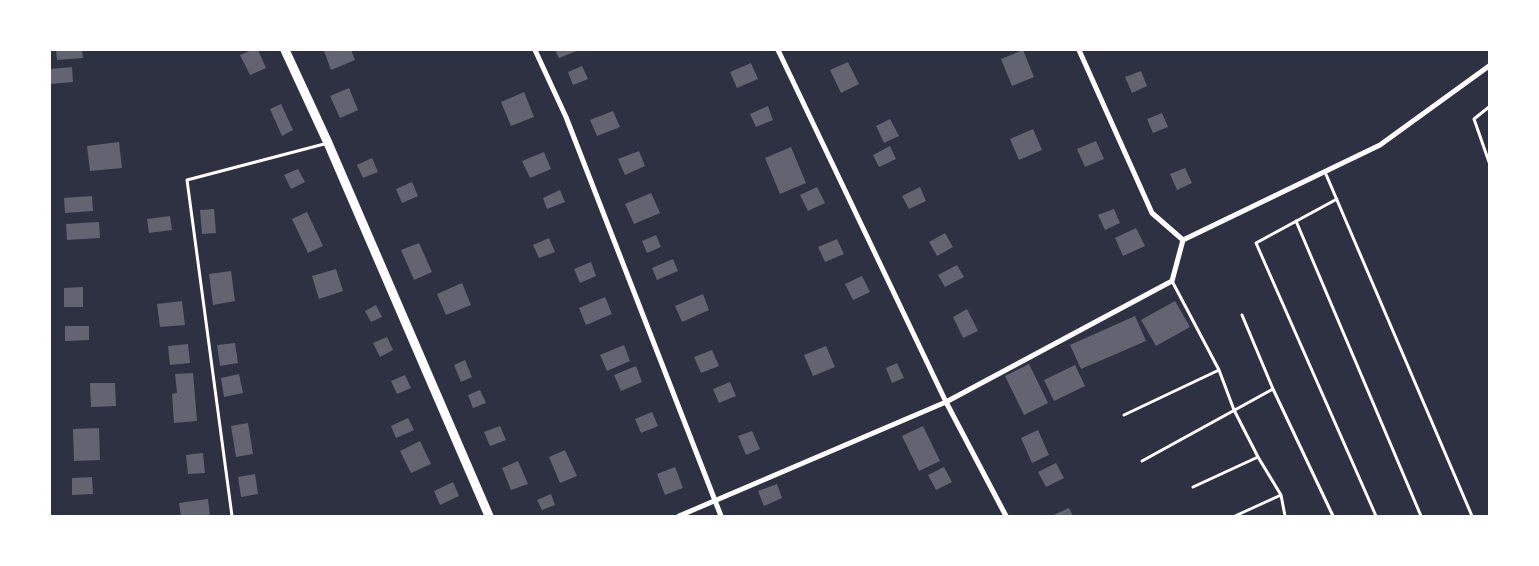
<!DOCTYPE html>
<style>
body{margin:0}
#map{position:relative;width:1539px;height:566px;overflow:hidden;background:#2d3142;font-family:Roboto,sans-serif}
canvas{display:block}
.frame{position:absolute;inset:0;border:51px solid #fff;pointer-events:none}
</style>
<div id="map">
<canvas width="1539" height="566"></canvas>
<div class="frame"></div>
</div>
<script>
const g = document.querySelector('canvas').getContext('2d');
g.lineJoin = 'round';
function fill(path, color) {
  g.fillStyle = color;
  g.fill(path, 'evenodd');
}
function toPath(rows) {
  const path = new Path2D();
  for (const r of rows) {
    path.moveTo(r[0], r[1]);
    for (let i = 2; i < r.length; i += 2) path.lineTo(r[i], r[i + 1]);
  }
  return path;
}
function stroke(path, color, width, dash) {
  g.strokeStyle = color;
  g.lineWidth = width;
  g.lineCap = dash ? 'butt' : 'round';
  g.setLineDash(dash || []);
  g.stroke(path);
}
const building = toPath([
 [56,50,82,50,83,58,57,60],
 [252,50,258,50,266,68,250,75,240,55],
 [327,50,351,50,355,60,331,70,324,51],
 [555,50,579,50,559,58],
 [1023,50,1034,77,1012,86,1001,59],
 [848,62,859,84,841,93,830,70],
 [751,63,758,79,737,88,730,72],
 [582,66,588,79,573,85,568,72],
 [72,67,73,82,50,84,50,69],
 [1141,71,1147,86,1132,93,1125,77],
 [349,88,358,110,340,118,330,96],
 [524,92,534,117,511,126,501,102],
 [281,104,293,130,282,136,270,109],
 [768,106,773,120,756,127,750,114],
 [613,111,620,127,597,136,590,120],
 [1162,113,1168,127,1153,133,1147,119],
 [890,119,899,136,884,143,876,126],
 [1033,129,1042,150,1019,160,1010,139],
 [1096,141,1104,159,1085,167,1077,149],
 [119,142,122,168,90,171,87,146],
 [890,146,896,159,879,167,873,155],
 [791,147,806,183,780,194,765,158],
 [639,151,645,166,625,175,618,159],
 [544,152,551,169,530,178,522,161],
 [372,158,378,172,363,178,357,165],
 [1185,168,1192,183,1177,190,1170,174],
 [298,169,305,182,291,189,284,175],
 [412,182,418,196,402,203,396,189],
 [817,187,825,203,808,211,800,195],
 [920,187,926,201,909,209,902,196],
 [560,190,565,202,547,209,543,198],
 [651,193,660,213,634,224,625,204],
 [92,196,93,211,65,213,64,198],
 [214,209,216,233,202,234,200,210],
 [1114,209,1120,223,1105,230,1098,215],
 [307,212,323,246,308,253,292,219],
 [170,216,172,230,149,233,147,219],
 [99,222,100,238,67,240,66,224],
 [1136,228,1145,246,1123,256,1115,238],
 [945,233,953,247,937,256,929,242],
 [656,235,661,247,647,253,642,241],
 [549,238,555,252,539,258,533,245],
 [837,239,844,254,825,262,818,247],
 [419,243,432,272,414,280,401,250],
 [673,259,678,271,657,280,652,268],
 [591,262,596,276,580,283,574,269],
 [957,265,964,277,945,287,938,275],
 [336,269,343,291,319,299,312,276],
 [231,271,235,301,213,305,209,274],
 [862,276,870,292,853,300,845,284],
 [462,283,471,305,446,315,437,294],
 [83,287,83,307,64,307,64,288],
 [703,294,709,310,682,322,675,306],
 [605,297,612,314,586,325,579,308],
 [182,301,185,325,160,327,157,304],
 [1175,301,1190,327,1156,346,1141,320],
 [376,305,382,317,371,322,365,311],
 [967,309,978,331,963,338,953,317],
 [1135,316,1146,341,1081,369,1070,345],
 [65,326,89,326,89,340,65,341],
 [387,337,393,350,380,357,373,343],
 [235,343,238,363,220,366,217,345],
 [188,344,190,363,170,365,168,346],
 [624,345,630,361,607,371,600,355],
 [826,346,835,367,813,376,804,355],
 [712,350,719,366,701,373,694,357],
 [465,360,472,377,461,382,454,365],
 [897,363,904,378,892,383,886,368],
 [1029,364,1048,403,1024,415,1005,376],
 [1075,365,1085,386,1054,401,1044,380],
 [636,366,642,382,621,391,614,375],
 [193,373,197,421,174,423,172,394,177,393,175,374],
 [239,374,243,393,224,397,221,378],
 [405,375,411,388,397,394,391,381],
 [730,382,736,396,719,403,713,389],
 [90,383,115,383,116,406,91,407],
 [480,390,486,403,473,408,468,395],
 [652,412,658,426,641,433,635,419],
 [408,418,414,430,396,438,391,426],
 [248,423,253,454,236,457,231,426],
 [500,426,506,440,490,446,484,432],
 [923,426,940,461,919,471,902,436],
 [99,428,100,460,74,461,73,429],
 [1038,430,1049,455,1032,463,1021,438],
 [752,431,760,449,746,455,738,436],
 [420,441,431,464,411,473,400,451],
 [565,450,577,476,560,483,549,457],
 [203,453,205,473,188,474,186,455],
 [518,461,528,484,511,490,502,468],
 [1056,463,1064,478,1046,487,1038,472],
 [675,467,683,488,665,495,657,474],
 [944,467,952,482,936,490,928,475],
 [255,474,258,494,241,497,238,477],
 [92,477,93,494,72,495,72,478],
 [453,482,459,496,440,505,434,491],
 [777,484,782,498,764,506,758,491],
 [551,494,555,505,542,510,537,500],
 [208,499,210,516,181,516,179,503],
 [1069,508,1073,516,1051,516]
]);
const service = toPath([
 [1489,107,1474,119,1489,162],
 [1325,172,1472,516],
 [1337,199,1256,243,1376,516],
 [1296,221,1421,516],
 [1172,281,1219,370,1234,410,1258,457,1281,495,1285,516],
 [1242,315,1273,389,1333,516],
 [1124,415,1219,370],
 [1142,461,1273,389],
 [1193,487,1258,457],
 [232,516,187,180,328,143],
 [1235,516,1281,495]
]);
const minor = toPath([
 [535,50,566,117,721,516],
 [778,50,946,402,1006,516],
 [1079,50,1152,213,1183,240],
 [679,516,946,402,1172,281,1183,240,1380,145,1489,66]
]);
const secondary = toPath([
 [285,50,328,143,489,516]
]);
fill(building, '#626471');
stroke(service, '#fff', 3);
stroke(minor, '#fff', 5);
stroke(secondary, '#fff', 9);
</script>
